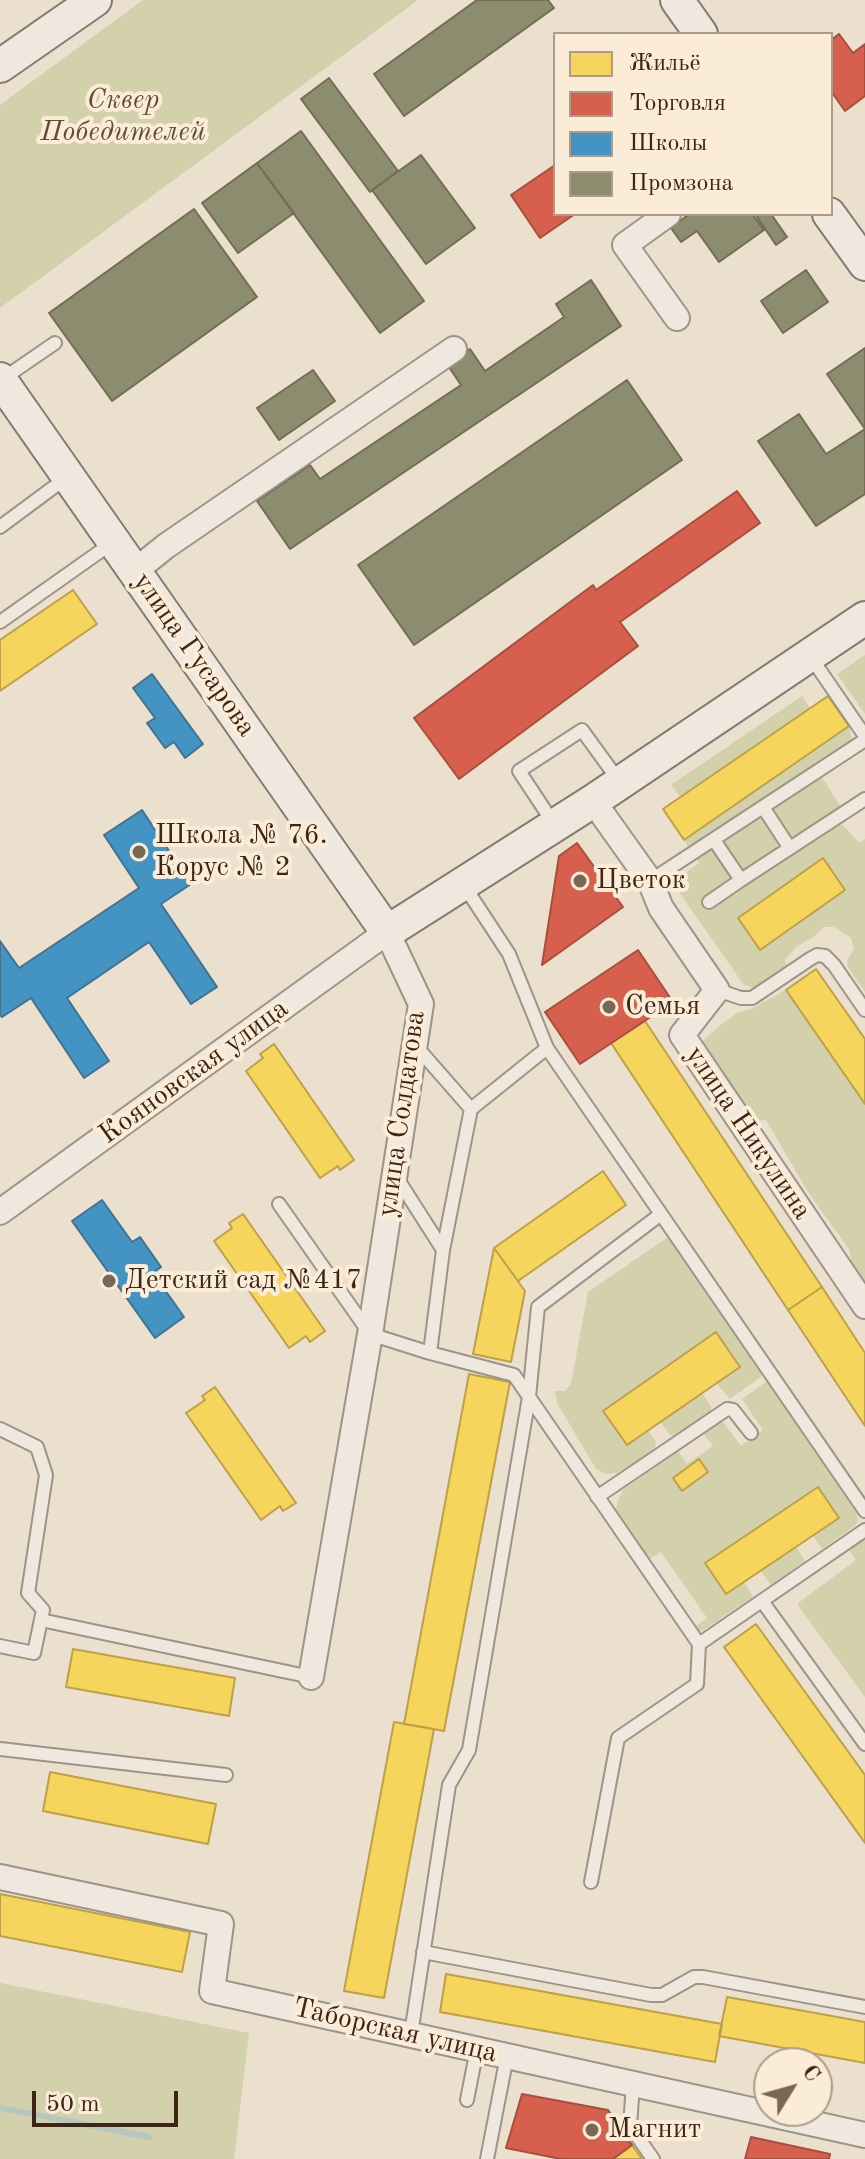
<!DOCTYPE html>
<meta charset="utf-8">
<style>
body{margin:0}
#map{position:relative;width:865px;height:2159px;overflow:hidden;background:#ebdfcd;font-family:"Old Standard TT",serif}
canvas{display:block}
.legend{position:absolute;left:553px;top:32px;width:280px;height:184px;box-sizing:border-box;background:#faecd6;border:2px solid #ae9c8a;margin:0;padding:10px 14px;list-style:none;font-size:24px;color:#3d2518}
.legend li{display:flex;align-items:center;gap:16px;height:40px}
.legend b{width:40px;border:2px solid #ae9c8a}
.north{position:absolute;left:753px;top:2047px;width:80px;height:80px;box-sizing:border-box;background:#faecd6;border:2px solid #ae9c8a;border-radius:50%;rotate:53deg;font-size:22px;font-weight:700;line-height:32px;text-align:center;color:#3d2518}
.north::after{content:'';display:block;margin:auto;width:28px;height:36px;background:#7a6657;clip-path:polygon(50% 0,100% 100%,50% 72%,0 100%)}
.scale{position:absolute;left:32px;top:2091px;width:146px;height:36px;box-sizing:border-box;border:4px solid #3d2518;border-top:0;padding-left:10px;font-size:24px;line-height:28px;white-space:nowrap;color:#3d2518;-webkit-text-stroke:6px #faecd6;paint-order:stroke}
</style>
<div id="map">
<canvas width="865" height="2159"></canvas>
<ul class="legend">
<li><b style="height:22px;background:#f6d55c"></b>Жильё</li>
<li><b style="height:22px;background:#d6604d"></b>Торговля</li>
<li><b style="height:22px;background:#4393c3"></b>Школы</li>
<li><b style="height:22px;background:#8c8c6e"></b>Промзона</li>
</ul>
<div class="north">С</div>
<div class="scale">50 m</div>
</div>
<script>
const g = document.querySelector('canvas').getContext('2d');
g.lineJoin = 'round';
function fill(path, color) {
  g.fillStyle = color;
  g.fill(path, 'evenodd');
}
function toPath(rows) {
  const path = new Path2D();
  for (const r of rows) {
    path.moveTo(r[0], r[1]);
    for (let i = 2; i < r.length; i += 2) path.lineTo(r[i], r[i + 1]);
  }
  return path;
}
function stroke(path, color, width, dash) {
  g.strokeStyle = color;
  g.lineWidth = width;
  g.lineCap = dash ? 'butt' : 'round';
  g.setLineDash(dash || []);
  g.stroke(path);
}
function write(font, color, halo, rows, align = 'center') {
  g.font = font + ' "Old Standard TT",serif';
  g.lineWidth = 8;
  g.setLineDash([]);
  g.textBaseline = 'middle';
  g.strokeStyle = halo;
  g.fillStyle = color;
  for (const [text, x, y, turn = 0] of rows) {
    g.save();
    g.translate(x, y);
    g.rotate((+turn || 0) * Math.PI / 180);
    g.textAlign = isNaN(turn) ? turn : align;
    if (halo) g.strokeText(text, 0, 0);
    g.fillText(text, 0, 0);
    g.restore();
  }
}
const green = toPath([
 [143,0,418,0,0,308,0,105],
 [865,655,865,714,837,674],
 [802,696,810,708,828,696,680,797,671,785],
 [849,726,852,739,689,848,684,840],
 [821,776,841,807,796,836,791,837,786,835,774,818,774,807],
 [759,817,763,818,774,835,777,840,777,847,769,856,740,875,719,843],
 [838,823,844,826,859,843,865,839,865,992,848,967,847,960,854,949,851,938,834,927,824,927,815,936,796,947,785,960,787,968,756,988,744,985,672,882,699,863,696,858,713,847,742,888],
 [822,858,844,889,760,950,738,919],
 [786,990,865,1104,865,1290,852,1265,849,1249,808,1192,766,1120,754,1121,700,1044,718,1027,737,1013,753,1008],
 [668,1237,761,1373,761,1377,730,1399,716,1383,648,1430,656,1442,655,1448,630,1466,616,1473,606,1474,596,1469,557,1403,555,1391,565,1391,571,1384,588,1292],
 [767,1381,857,1514,858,1521,855,1526,822,1549,813,1536,796,1547,805,1561,771,1585,761,1571,744,1582,753,1597,700,1632,693,1628,707,1618,661,1552,648,1560,616,1512,617,1502,623,1490,678,1451,687,1464,713,1446,703,1433,720,1421,724,1423,741,1446,763,1430,742,1399],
 [702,1393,712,1408,710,1412,675,1436,670,1435,660,1422],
 [862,1540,865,1541,865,1697,797,1604,856,1560,848,1548],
 [0,1983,249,2033,234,2159,0,2159]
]);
const homes = toPath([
 [73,590,97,624,0,691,0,640,73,590],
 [828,696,849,726,684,840,663,809,828,696],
 [823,858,845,890,760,950,738,918,823,858],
 [816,969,865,1039,865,1104,786,990,816,969],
 [645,1021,822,1287,788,1310,611,1043,645,1021],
 [274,1044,354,1160,340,1170,338,1166,320,1178,246,1071,263,1058,260,1054,274,1044],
 [603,1171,626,1205,518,1281,494,1248,603,1171],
 [243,1214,325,1331,310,1342,306,1336,289,1348,214,1241,232,1228,229,1223,243,1214],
 [494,1248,525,1291,511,1362,473,1354,494,1248],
 [822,1287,865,1353,865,1426,788,1310,822,1287],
 [716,1332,740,1367,627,1445,603,1411,716,1332],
 [469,1374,510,1382,444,1731,404,1724,469,1374],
 [215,1387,296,1503,283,1511,280,1506,261,1520,186,1413,205,1400,202,1396,215,1387],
 [699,1459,708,1472,682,1491,673,1478,699,1459],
 [818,1487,839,1518,726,1594,705,1563,818,1487],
 [756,1624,865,1775,865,1843,724,1647,756,1624],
 [73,1649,235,1678,229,1716,66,1687,73,1649],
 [394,1722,434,1729,384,1998,344,1991,394,1722],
 [50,1772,216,1804,208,1844,43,1811,50,1772],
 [0,1894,190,1932,182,1972,0,1936,0,1894],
 [446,1974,722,2024,715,2062,440,2012,446,1974],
 [727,1997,865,2022,865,2063,719,2036,727,1997],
 [632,2145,642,2159,613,2159,632,2145]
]);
const shops = toPath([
 [839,34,853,53,865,44,865,96,845,111,831,91,831,40,839,34],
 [555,165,555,214,575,214,540,238,511,195,555,165],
 [737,491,760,523,620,622,638,646,459,779,414,718,593,585,596,590,737,491],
 [577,843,623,907,542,965,559,856,577,843],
 [638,950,673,1002,580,1064,545,1012,638,950],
 [522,2094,608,2110,632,2145,613,2159,561,2159,506,2148,522,2094],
 [751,2137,830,2154,829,2159,745,2159,751,2137]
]);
const schools = toPath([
 [152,674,203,744,185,758,174,742,165,748,147,723,155,718,133,688,152,674],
 [142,810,191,884,161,904,217,987,191,1004,149,942,67,998,109,1061,84,1078,31,998,2,1017,0,1015,0,941,19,968,139,888,104,835,142,810],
 [102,1200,132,1242,140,1237,161,1267,153,1273,184,1317,155,1338,72,1221,102,1200]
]);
const industry = toPath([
 [477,0,548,0,554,8,404,116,374,74,477,0],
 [329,78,398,171,370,192,301,99,329,78],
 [301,131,424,301,380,333,257,163,301,131],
 [421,155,475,228,426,264,372,190,421,155],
 [257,163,294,213,238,253,202,203,257,163],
 [194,209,257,297,112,401,49,313,194,209],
 [689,214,752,214,764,230,719,262,697,231,681,242,671,228,689,214],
 [755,214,771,214,787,237,776,245,755,214],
 [806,270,828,302,783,333,761,301,806,270],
 [591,280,621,326,290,549,257,501,310,465,320,479,461,385,447,364,470,349,485,371,564,317,556,304,591,280],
 [865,348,865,494,816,526,758,441,799,414,826,454,865,429,827,374,865,348],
 [313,370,335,401,279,440,257,408,313,370],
 [627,380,682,460,414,645,358,565,627,380]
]);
const stream = toPath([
 [0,2108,149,2137]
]);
const lane = toPath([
 [1,380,55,343],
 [0,527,66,478],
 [0,622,112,543],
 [810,656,865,736],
 [763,807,789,847],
 [554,824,519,771,582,730,619,781],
 [714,840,741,880,865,799],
 [650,881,865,740],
 [463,884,509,954,547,1048],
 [709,902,741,880],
 [717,990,741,998,752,998,810,959,817,955,825,956,834,965,865,1010],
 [397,1178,443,1250,430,1353],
 [279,1204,370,1334,430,1353,514,1375,699,1644,697,1684,618,1738,591,1882],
 [661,1214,865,1511],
 [443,1250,471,1109],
 [0,1429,37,1447,46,1475,28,1593,43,1610,34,1653,0,1646],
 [597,1497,727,1409,733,1410,751,1433],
 [762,1601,865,1744],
 [41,1620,311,1677],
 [699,1644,865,1530],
 [0,1749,226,1775],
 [423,1952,651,1995,662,1995,694,1977,703,1977,865,2007],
 [411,2034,449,1785,469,1750,529,1397,538,1307,661,1214,547,1048,471,1109,415,1045],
 [633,2084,630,2126,653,2159],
 [467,2100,477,2049],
 [487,2159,507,2056]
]);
const street = toPath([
 [668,214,625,245,677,318],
 [135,571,166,546,454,349],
 [593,801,650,881,661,908,717,990,682,1035,865,1306],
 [0,1212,387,932,421,1004,370,1334,311,1677],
 [0,1877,221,1924,212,1991,865,2135]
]);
const secondary = toPath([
 [677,0,701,34],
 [0,66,95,0],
 [829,214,865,264],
 [0,379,387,932,593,801,865,618]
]);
const markers = [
 [139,852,8,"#7a6657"],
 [580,881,8,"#7a6657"],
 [609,1007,8,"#7a6657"],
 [109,1281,8,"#7a6657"],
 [592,2130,8,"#7a6657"]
];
const parkNames = [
 ["Сквер",123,101],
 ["Победителей",123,133]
];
const streetNames = [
 ["улица Гусарова",194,655,55],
 ["Кояновская улица",194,1072,-36],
 ["улица Солдатова",402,1114,-82],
 ["улица Никулина",748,1133,56],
 ["Таборская улица",395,2031,13]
];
const poiNames = [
 ["Школа № 76.",155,836],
 ["Корус № 2",155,868],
 ["Цветок",596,881],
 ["Семья",625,1007],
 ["Детский сад №417",125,1281],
 ["Магнит",608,2130]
];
fill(green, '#d3d0ac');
fill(homes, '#f6d55c');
stroke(homes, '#bea048', 2);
fill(shops, '#d6604d');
stroke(shops, '#a84e3d', 2);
fill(schools, '#4393c3');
stroke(schools, '#417290', 2);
fill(industry, '#8c8c6e');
stroke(industry, '#746d54', 2);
stroke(stream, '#b5c7be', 6);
stroke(lane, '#9d9488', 16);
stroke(street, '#9d9488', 28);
stroke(secondary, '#857b70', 36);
stroke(lane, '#eee8df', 12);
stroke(street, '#eee8df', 24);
stroke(secondary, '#eee8df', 32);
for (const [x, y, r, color] of markers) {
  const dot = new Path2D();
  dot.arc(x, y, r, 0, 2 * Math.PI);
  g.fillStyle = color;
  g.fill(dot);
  stroke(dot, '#faecd6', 3);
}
write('italic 28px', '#5e4c36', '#faecd6', parkNames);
write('28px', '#3d2518', '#faecd6', streetNames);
write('28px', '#3d2518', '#faecd6', poiNames, 'left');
</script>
